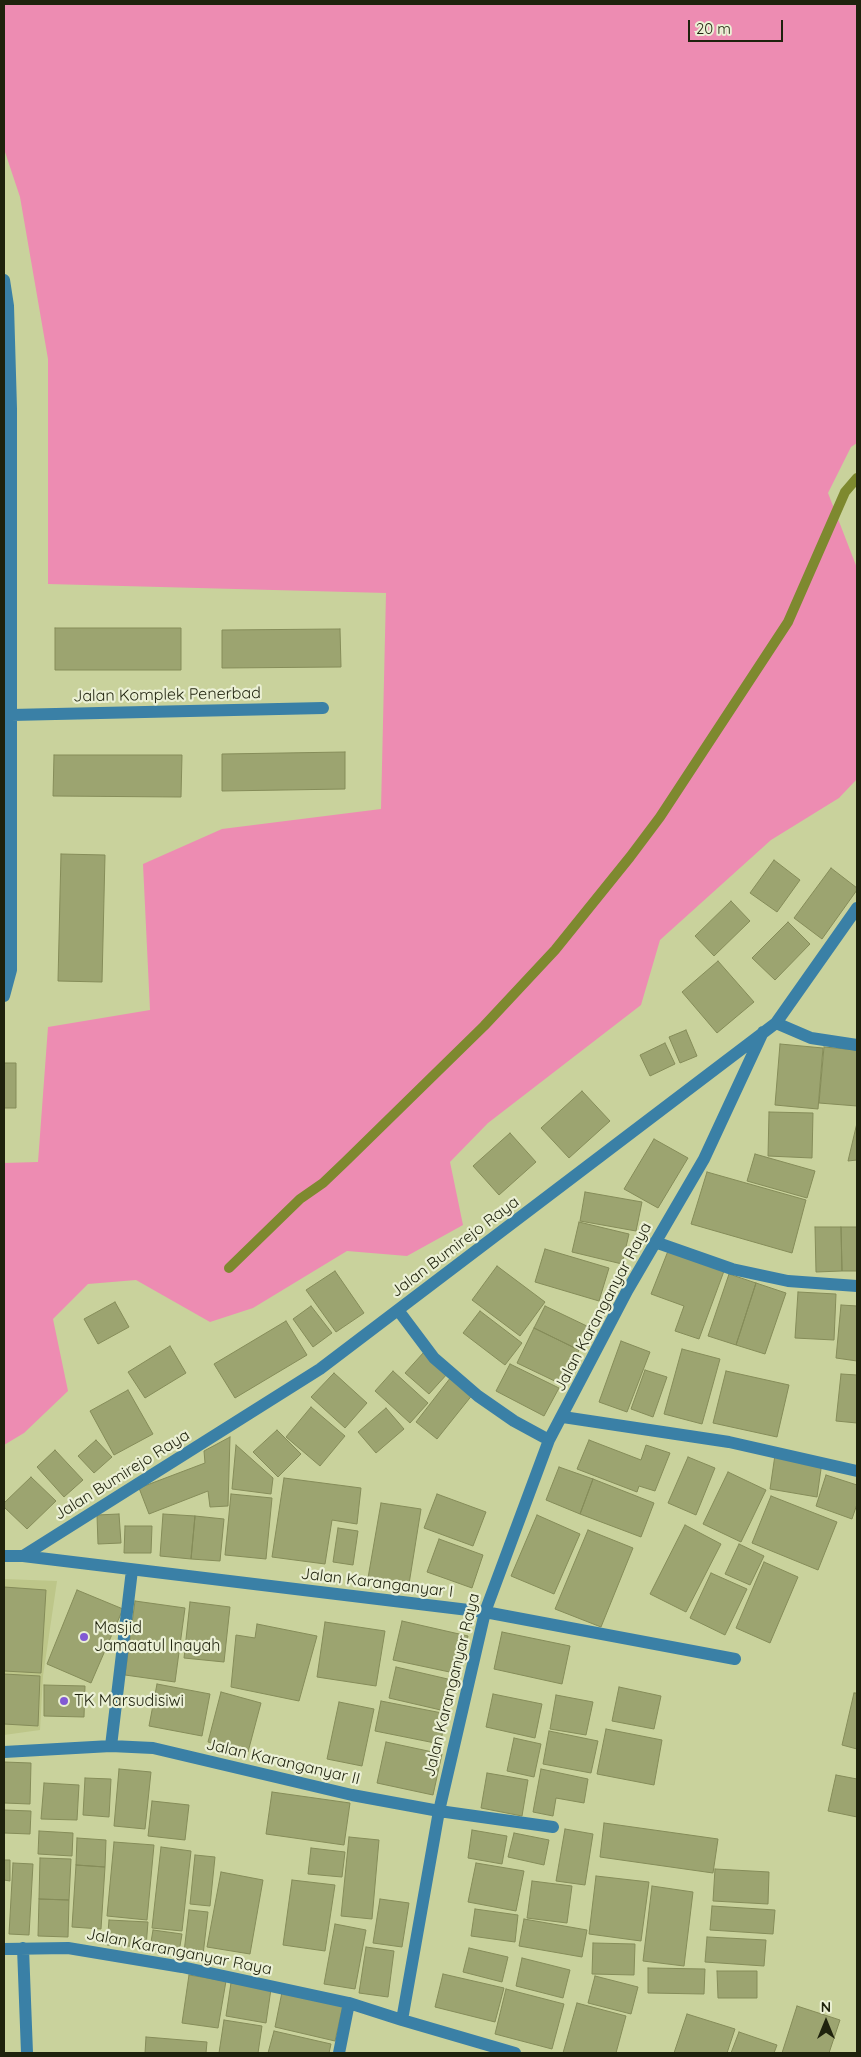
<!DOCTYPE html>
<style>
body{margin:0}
#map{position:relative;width:861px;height:2057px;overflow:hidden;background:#c9d29c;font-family:Quicksand,sans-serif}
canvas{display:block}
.frame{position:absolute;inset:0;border:5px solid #1f220d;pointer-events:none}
.north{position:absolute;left:801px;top:1997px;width:50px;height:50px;-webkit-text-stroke:4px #ebf0d5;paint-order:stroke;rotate:0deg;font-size:14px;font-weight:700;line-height:20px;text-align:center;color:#1f220d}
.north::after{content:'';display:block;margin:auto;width:18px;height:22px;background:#1f220d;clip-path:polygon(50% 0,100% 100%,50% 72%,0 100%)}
.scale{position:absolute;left:688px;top:20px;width:95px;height:22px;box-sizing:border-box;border:2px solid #1f220d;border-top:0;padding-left:6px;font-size:15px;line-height:18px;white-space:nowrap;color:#1f220d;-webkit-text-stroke:4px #ebf0d5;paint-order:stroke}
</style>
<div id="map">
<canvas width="861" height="2057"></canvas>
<div class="frame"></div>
<div class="north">N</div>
<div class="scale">20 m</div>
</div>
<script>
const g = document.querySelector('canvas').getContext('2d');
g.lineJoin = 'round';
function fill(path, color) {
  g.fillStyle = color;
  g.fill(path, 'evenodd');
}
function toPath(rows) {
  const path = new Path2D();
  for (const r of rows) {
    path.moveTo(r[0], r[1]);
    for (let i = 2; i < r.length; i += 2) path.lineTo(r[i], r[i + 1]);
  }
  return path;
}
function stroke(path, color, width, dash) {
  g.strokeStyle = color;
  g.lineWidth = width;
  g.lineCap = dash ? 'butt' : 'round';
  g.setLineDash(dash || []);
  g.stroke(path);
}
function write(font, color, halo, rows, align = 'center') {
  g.font = font + ' Quicksand,sans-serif';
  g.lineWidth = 4.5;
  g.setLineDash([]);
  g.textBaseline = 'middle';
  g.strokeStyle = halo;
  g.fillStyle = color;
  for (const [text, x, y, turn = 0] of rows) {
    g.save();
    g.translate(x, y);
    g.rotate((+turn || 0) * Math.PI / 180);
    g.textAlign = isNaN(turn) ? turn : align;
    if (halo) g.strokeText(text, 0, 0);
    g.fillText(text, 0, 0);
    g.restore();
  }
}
const built = toPath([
 [4,1579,57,1581,43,1676,40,1730,4,1735]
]);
const green = toPath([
 [4,4,857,4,857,443,851,447,828,493,857,568,857,779,839,798,771,840,660,940,641,1005,488,1123,450,1162,463,1225,407,1256,347,1251,253,1308,210,1322,136,1280,88,1284,53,1319,68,1391,24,1433,4,1445,4,1163,38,1162,48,1027,150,1010,143,864,222,829,381,809,386,593,48,584,48,359,20,197,4,149]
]);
const stream = toPath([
 [229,1268,300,1199,323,1183,345,1162,484,1026,555,950,630,857,660,817,788,622,845,492,857,478]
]);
const building = toPath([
 [55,628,181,628,181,670,55,670,55,628],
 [340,629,341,667,222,668,222,630,340,629],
 [345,752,345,789,222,791,222,754,345,752],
 [54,755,182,755,181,797,53,796,54,755],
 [61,854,105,855,102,982,58,981,61,854],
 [774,860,800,880,777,912,750,893,774,860],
 [831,868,857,888,857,890,822,939,794,918,831,868],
 [731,901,750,921,714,956,695,936,731,901],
 [788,922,810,944,775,980,752,958,788,922],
 [718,961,754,1002,717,1033,682,992,718,961],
 [686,1030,697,1056,680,1063,669,1037,686,1030],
 [665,1043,675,1064,650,1076,640,1055,665,1043],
 [780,1044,823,1048,818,1109,775,1105,780,1044],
 [824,1047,857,1050,857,1106,819,1103,824,1047],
 [4,1063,16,1063,16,1108,4,1108,4,1063],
 [582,1091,610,1121,569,1158,541,1128,582,1091],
 [769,1112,813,1113,812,1158,768,1156,769,1112],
 [857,1123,857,1160,848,1161,857,1123],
 [510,1133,536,1162,499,1195,473,1166,510,1133],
 [654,1139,688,1158,658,1208,624,1189,654,1139],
 [755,1154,815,1171,807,1198,747,1181,755,1154],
 [707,1172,806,1200,792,1253,691,1224,707,1172],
 [585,1192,642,1202,636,1231,580,1221,585,1192],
 [579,1222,629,1234,622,1264,572,1252,579,1222],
 [815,1227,841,1227,842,1271,816,1272,815,1227],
 [841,1227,857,1227,857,1271,842,1271,841,1227],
 [545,1249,609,1268,599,1301,535,1282,545,1249],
 [668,1251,724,1271,699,1339,675,1331,684,1306,651,1294,668,1251],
 [497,1266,545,1302,520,1336,472,1300,497,1266],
 [335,1271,364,1313,336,1332,306,1290,335,1271],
 [729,1274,756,1283,736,1345,708,1336,729,1274],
 [756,1283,786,1293,765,1354,736,1345,756,1283],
 [798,1292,836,1294,834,1340,795,1338,798,1292],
 [115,1302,129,1327,98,1344,84,1319,115,1302],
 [841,1305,857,1306,857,1361,836,1358,841,1305],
 [311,1306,332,1333,313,1347,293,1319,311,1306],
 [545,1306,591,1328,579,1350,534,1328,545,1306],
 [480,1311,522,1343,505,1365,463,1333,480,1311],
 [286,1321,307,1355,235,1398,214,1364,286,1321],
 [534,1328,579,1350,563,1385,517,1363,534,1328],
 [621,1341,650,1352,627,1412,599,1402,621,1341],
 [170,1346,186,1373,145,1398,128,1372,170,1346],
 [682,1349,720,1359,702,1424,664,1414,682,1349],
 [424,1352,448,1373,429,1394,405,1373,424,1352],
 [510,1364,559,1388,544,1416,496,1391,510,1364],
 [645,1370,667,1377,653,1417,631,1409,645,1370],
 [393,1371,428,1403,410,1423,375,1391,393,1371],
 [726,1371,789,1385,777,1437,713,1423,726,1371],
 [334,1373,367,1403,345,1428,311,1397,334,1373],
 [841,1374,857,1375,857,1423,836,1421,841,1374],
 [451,1377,473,1394,437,1439,416,1422,451,1377],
 [128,1390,153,1434,114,1455,90,1411,128,1390],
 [311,1407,345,1436,320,1466,286,1437,311,1407],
 [386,1408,404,1429,376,1453,358,1432,386,1408],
 [277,1430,301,1454,278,1477,253,1452,277,1430],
 [230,1437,228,1506,210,1507,208,1491,149,1514,139,1488,205,1463,204,1451,230,1437],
 [96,1440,112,1457,94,1473,78,1456,96,1440],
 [589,1440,641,1460,646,1445,670,1453,655,1491,639,1486,637,1492,577,1469,589,1440],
 [236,1445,273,1478,271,1494,232,1489,236,1445],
 [55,1450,83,1480,64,1497,37,1467,55,1450],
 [775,1455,822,1462,817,1497,770,1489,775,1455],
 [688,1457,715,1468,696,1515,668,1503,688,1457],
 [559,1467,593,1479,580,1514,546,1500,559,1467],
 [728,1472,766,1490,741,1542,703,1524,728,1472],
 [826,1475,857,1485,857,1504,852,1519,816,1506,826,1475],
 [31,1477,56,1501,27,1529,4,1507,4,1503,31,1477],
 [284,1478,361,1488,357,1524,332,1520,325,1564,272,1557,284,1478],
 [593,1479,654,1503,641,1537,580,1514,593,1479],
 [231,1494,272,1498,266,1559,225,1555,231,1494],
 [437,1494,486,1512,473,1546,424,1528,437,1494],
 [771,1496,837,1522,818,1570,752,1543,771,1496],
 [381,1503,421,1509,409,1584,368,1578,381,1503],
 [119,1514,121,1543,98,1544,97,1515,119,1514],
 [163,1514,195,1516,191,1559,160,1556,163,1514],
 [537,1515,580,1534,554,1594,511,1576,537,1515],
 [195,1516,224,1519,220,1561,191,1559,195,1516],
 [685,1525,721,1544,686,1612,650,1594,685,1525],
 [125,1526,152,1526,151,1553,124,1553,125,1526],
 [338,1528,358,1531,353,1565,333,1562,338,1528],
 [588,1530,633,1548,601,1627,555,1609,588,1530],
 [439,1539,483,1555,472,1588,427,1572,439,1539],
 [739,1544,764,1556,750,1585,725,1574,739,1544],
 [764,1562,798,1577,770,1643,736,1628,764,1562],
 [711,1573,747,1589,725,1635,690,1618,711,1573],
 [4,1587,46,1590,41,1673,4,1671,4,1587],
 [77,1590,123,1609,91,1683,47,1664,77,1590],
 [135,1601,185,1608,175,1682,125,1675,135,1601],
 [190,1602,230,1607,224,1662,184,1658,190,1602],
 [402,1621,468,1636,459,1674,393,1660,402,1621],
 [325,1622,385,1631,376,1686,317,1677,325,1622],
 [257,1624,317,1636,299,1701,231,1687,236,1635,255,1638,257,1624],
 [502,1632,570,1646,562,1684,494,1669,502,1632],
 [396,1667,452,1680,445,1711,389,1698,396,1667],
 [4,1674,40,1676,38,1726,4,1724,4,1674],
 [157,1684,210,1694,202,1736,149,1726,157,1684],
 [44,1685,85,1686,84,1717,44,1716,44,1685],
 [619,1687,661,1696,654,1729,612,1721,619,1687],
 [221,1692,261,1703,248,1752,208,1742,221,1692],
 [854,1693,857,1693,857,1749,842,1745,854,1693],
 [493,1694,542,1704,535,1738,486,1727,493,1694],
 [556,1695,593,1702,586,1735,550,1729,556,1695],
 [381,1701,447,1714,440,1744,375,1731,381,1701],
 [339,1702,374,1709,362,1766,327,1759,339,1702],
 [606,1729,662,1740,654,1785,597,1774,606,1729],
 [549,1731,598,1741,591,1773,543,1764,549,1731],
 [514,1738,541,1744,534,1777,507,1771,514,1738],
 [386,1742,442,1754,433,1795,377,1783,386,1742],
 [4,1762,31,1763,30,1804,4,1803,4,1762],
 [119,1769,151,1772,145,1829,114,1826,119,1769],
 [541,1769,588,1779,584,1803,556,1798,553,1816,533,1812,541,1769],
 [487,1773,528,1780,522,1816,481,1808,487,1773],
 [836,1775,857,1779,857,1817,828,1811,836,1775],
 [85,1778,111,1779,109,1817,83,1815,85,1778],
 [44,1783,79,1785,77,1820,41,1819,44,1783],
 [272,1792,350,1803,344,1845,266,1834,272,1792],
 [152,1801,189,1805,185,1840,148,1836,152,1801],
 [4,1810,31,1811,30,1834,4,1833,4,1810],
 [604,1823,718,1839,713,1873,600,1857,604,1823],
 [565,1829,593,1834,585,1885,556,1881,565,1829],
 [472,1830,507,1836,502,1864,468,1858,472,1830],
 [39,1831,73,1833,72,1856,38,1854,39,1831],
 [514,1833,549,1840,544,1865,508,1857,514,1833],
 [349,1837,379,1840,372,1919,341,1916,349,1837],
 [77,1838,106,1840,105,1867,76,1865,77,1838],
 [114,1842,154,1845,147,1920,107,1916,114,1842],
 [161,1847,191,1851,182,1931,152,1928,161,1847],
 [311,1848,345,1852,342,1877,308,1874,311,1848],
 [195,1855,215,1857,210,1906,190,1904,195,1855],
 [40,1858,71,1859,69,1900,39,1899,40,1858],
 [4,1860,10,1860,10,1881,4,1880,4,1860],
 [13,1863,33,1864,29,1935,9,1934,13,1863],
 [476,1863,524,1871,516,1911,468,1902,476,1863],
 [76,1865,105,1867,101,1929,72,1927,76,1865],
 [715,1869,769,1872,768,1904,713,1901,715,1869],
 [221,1872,263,1880,250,1954,207,1947,221,1872],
 [596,1876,649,1882,641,1941,589,1934,596,1876],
 [292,1880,335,1885,325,1951,283,1945,292,1880],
 [532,1881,572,1886,567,1923,527,1918,532,1881],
 [652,1886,693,1892,684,1966,643,1961,652,1886],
 [39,1899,69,1900,68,1937,38,1936,39,1899],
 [380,1899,409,1903,402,1947,373,1943,380,1899],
 [712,1906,775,1910,773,1934,710,1930,712,1906],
 [475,1909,518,1915,515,1942,471,1936,475,1909],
 [189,1910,208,1912,203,1955,184,1952,189,1910],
 [524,1919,587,1930,582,1957,519,1946,524,1919],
 [109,1920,148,1922,146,1947,107,1945,109,1920],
 [335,1924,366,1930,355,1989,324,1984,335,1924],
 [153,1930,182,1934,179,1952,150,1948,153,1930],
 [707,1937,766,1940,764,1966,705,1962,707,1937],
 [593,1943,635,1944,634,1975,592,1974,593,1943],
 [366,1947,394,1951,388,1997,359,1993,366,1947],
 [469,1948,508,1957,502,1982,463,1972,469,1948],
 [522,1958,570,1970,563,1998,516,1986,522,1958],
 [648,1968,705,1969,704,1994,648,1993,648,1968],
 [717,1971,757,1971,757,1998,718,1998,717,1971],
 [443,1974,504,1988,495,2022,435,2007,443,1974],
 [189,1975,226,1981,218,2028,182,2023,189,1975],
 [595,1976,638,1987,631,2014,588,2003,595,1976],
 [231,1983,271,1989,266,2023,226,2016,231,1983],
 [506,1989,564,2004,552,2049,495,2034,506,1989],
 [282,1992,343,2005,335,2041,275,2027,282,1992],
 [577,2003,626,2016,616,2053,563,2053,577,2003],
 [797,2006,840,2020,829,2053,782,2053,797,2006],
 [687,2014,735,2029,727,2053,674,2053,687,2014],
 [224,2020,262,2026,258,2053,219,2053,224,2020],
 [274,2031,331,2044,329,2053,268,2053,274,2031],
 [739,2032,777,2045,774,2053,731,2053,739,2032],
 [146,2037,207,2042,206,2053,145,2053,146,2037]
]);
const minor = toPath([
 [4,280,8,306,11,409,11,715,323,708],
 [4,996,11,970,11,715],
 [776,1023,811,1038,857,1045],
 [655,1242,732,1269,788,1281,857,1286],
 [398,1310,434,1358,478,1396,514,1421,549,1440],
 [563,1417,729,1442,857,1471],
 [4,1556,23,1556,485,1612,735,1659],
 [23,1556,320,1369,776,1023,857,908],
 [111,1746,132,1570],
 [4,1752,111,1746,153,1748,352,1795,439,1811,553,1827],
 [23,1948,27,2053],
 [4,1949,68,1948,182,1967,349,2003,402,2020,439,1811,485,1612,549,1440,627,1291,704,1159,763,1032],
 [402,2020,515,2053],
 [339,2053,349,2003]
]);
const markers = [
 [84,1637,5,"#825ad4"],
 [64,1701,5,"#825ad4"]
];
const streetNames = [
 ["Jalan Komplek Penerbad",167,695,-1],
 ["Jalan Bumirejo Raya",455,1247,-37],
 ["Jalan Karanganyar Raya",603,1307,-62],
 ["Jalan Bumirejo Raya",122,1475,-32],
 ["Jalan Karanganyar I",377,1583,7],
 ["Jalan Karanganyar Raya",452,1685,-76],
 ["Jalan Karanganyar II",283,1762,13],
 ["Jalan Karanganyar Raya",179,1952,11]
];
const poiNames = [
 ["Masjid",94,1628],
 ["Jamaatul Inayah",94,1646],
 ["TK Marsudisiwi",74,1701]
];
fill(built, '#bdc689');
fill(green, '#ed8cb2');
stroke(stream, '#7e892f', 10);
fill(building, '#9ca470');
stroke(building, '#858c59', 1);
stroke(minor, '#3a80a6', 12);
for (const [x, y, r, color] of markers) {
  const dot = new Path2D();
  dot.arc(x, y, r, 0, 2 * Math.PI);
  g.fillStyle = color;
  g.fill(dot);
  stroke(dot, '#ebf0d5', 2);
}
write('16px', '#1f220d', '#ebf0d5', streetNames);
write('16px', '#1f220d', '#ebf0d5', poiNames, 'left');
</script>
